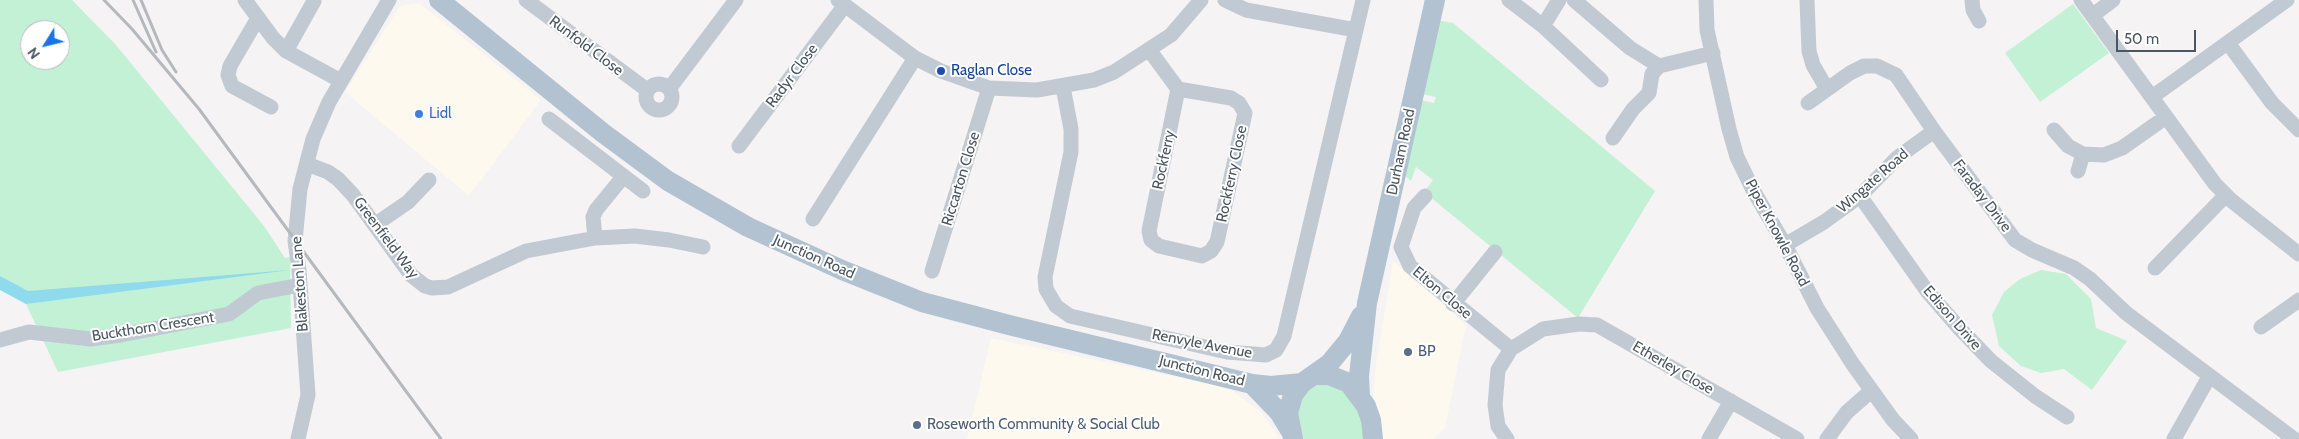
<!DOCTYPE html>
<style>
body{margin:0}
#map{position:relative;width:2299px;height:439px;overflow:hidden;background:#f5f3f3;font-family:Cabin,sans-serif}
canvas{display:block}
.north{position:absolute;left:20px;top:20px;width:50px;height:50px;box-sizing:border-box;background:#fff;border:1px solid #b7bbc0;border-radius:50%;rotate:234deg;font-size:14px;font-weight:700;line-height:20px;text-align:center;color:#4a5661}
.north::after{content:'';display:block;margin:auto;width:18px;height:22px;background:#1a73e8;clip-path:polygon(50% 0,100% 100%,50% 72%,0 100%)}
.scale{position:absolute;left:2116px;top:30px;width:80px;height:22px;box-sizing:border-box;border:2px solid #4a5661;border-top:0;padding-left:6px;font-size:15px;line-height:18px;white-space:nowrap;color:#4a5661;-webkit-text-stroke:4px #fff;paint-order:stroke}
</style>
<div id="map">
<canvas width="2299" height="439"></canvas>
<div class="north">N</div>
<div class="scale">50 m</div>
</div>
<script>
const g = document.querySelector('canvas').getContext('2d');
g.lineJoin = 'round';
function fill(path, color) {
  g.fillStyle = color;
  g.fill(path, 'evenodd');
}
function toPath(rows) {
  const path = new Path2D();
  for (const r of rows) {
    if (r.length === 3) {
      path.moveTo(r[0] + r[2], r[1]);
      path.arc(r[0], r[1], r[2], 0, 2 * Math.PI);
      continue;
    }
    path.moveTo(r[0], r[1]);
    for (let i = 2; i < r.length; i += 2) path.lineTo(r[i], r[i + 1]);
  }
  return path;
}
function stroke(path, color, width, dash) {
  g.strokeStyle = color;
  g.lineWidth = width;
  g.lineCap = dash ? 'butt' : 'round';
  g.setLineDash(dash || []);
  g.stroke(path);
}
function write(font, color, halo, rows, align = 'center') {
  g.font = font + ' Cabin,sans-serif';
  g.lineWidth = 4;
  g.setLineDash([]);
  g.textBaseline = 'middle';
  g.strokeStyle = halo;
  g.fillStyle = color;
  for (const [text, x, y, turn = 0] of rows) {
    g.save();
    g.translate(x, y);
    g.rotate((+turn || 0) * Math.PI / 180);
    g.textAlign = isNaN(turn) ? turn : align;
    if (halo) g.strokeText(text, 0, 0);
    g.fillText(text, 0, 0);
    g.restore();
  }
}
const commercial = toPath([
 [419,3,541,100,469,196,345,92,400,6],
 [1393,261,1466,325,1445,428,1433,439,1370,439,1375,371],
 [991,338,1229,388,1261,412,1280,439,967,439]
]);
const green = toPath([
 [0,0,72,0,116,45,264,226,285,258,290,257,291,328,58,372,26,304,0,289],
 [30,30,60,30,60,60,30,60],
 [2073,4,2109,53,2040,102,2005,53],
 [1437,20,1453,23,1655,191,1578,318,1424,192,1433,180,1416,167,1411,181,1403,174,1420,100,1434,103,1436,97,1421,94],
 [2041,270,2066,274,2091,299,2096,328,2127,341,2092,390,2064,369,2041,373,2021,366,1999,346,1992,315,2004,292,2020,279],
 [1331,382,1352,397,1362,420,1364,439,1302,439,1297,413,1299,403,1309,389,1317,384]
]);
const water = toPath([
 [290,270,26,304,0,290,0,276,28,291]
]);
const minor = toPath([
 [245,0,273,38,286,51,341,81],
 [526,0,647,90],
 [838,0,915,58,941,71,989,88,1037,90,1094,80,1114,72,1171,35,1201,0],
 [1225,0,1246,10,1356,30],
 [1509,0,1543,26,1601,80],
 [1574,0,1630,48,1659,66,1713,53],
 [1706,0,1707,30,1729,129,1737,157,1753,190,1785,245,1817,308,1852,363,1893,420,1911,439],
 [1807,0,1809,51,1813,65,1827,89],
 [1972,0,1973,10,1979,21],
 [2081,0,2215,184,2232,201,2299,254],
 [2093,15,2113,0],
 [258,18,230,66,228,75,232,86,271,107],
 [1543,26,1559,0],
 [2228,43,2272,103,2299,130],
 [286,51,314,1],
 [1150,51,1178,89,1231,98,1239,103,1245,113,1217,242,1211,251,1202,256,1159,246,1151,240,1149,231,1178,89],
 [659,97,13],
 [1063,87,1071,129,1071,152,1045,277,1046,289,1056,306,1070,316,1227,352,1266,355,1276,350,1284,336,1363,0],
 [669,89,736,0],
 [2152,97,2287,0],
 [1808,103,1850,73,1864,66,1877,66,1896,75,1934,131,2015,240,2032,250,2074,268,2090,279,2126,313,2294,439],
 [549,119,643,191],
 [2054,130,2068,146,2083,154,2104,155,2122,148,2166,117],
 [1613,138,1633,109,1649,93,1652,74,1659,66],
 [739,146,845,5],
 [307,164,328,172,338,179,353,195,411,275,425,286,432,288,448,287,526,251,595,238,635,236,669,240,703,247],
 [2078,171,2083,154],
 [1425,196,1414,208,1401,247,1410,266,1511,349],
 [1860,196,1927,291,1960,329,1991,361,2035,396,2067,417],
 [813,219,915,58],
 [376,224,408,202,429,180],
 [595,238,593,217,596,210,623,177],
 [1785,245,1824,222,1860,196,1898,157,1934,131],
 [2155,268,2226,195],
 [932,271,989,88],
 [1453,304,1495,252],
 [2261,327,2299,300],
 [0,340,29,332,91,339,121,335,229,314,258,293,300,285],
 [298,439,308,395,299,270,295,241,300,189,313,139,329,102,389,0],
 [1507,439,1498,426,1495,405,1498,370,1511,349,1543,329,1579,324,1597,325,1797,439],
 [1709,439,1731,401],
 [1827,439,1847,412,1871,391],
 [2174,439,2209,377]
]);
const major = toPath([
 [439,0,603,133,668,181,748,227,842,270,922,302,1009,325,1252,384,1271,386,1302,383],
 [1314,375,1329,375,1349,383,1366,406,1371,420,1373,439],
 [1252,384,1279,412,1290,430],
 [1360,396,1359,376,1367,303,1435,0],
 [1293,439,1288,413,1293,395,1302,383,1329,364,1348,341,1361,316]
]);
const rail = toPath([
 [104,0,132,29,199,109,441,439],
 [133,0,156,52],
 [141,0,162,50,176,72]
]);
const markers = [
 [941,71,5,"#1a4fb4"],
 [419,114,5,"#3f7fe0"],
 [1408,352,5,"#5c6f8a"],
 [917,425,5,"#5c6f8a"]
];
const streetNames = [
 ["Runfold Close",586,46,37],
 ["Radyr Close",792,76,-53],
 ["Durham Road",1401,152,-78],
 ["Rockferry",1164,160,-78],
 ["Rockferry Close",1232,174,-78],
 ["Riccarton Close",961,179,-73],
 ["Wingate Road",1873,181,-41],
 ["Faraday Drive",1982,196,53],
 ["Piper Knowle Road",1777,233,62],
 ["Greenfield Way",386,238,53],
 ["Junction Road",814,257,24],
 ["Blakeston Lane",300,284,-94],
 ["Elton Close",1442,293,40],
 ["Edison Drive",1952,318,49],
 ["Buckthorn Crescent",153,327,-9],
 ["Renvyle Avenue",1202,344,11],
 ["Etherley Close",1673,368,30],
 ["Junction Road",1202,371,14]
];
const transitNames = [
 ["Raglan Close",951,71]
];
const shopNames = [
 ["Lidl",429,114]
];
const serviceNames = [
 ["BP",1418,352],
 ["Roseworth Community & Social Club",927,425]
];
fill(commercial, '#fdf9ef');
fill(green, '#c3f1d5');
fill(water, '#90daee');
stroke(minor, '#c1cad2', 15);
stroke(major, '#b3c2d1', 20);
stroke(rail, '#b5b8bd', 3);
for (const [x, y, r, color] of markers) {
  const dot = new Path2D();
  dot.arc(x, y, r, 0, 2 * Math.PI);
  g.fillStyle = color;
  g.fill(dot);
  stroke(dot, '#fff', 2);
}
write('15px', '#4a5661', '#fff', streetNames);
write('15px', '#164399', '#fff', transitNames, 'left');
write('15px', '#366cbe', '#fff', shopNames, 'left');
write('15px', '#4e5e75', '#fff', serviceNames, 'left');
</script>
